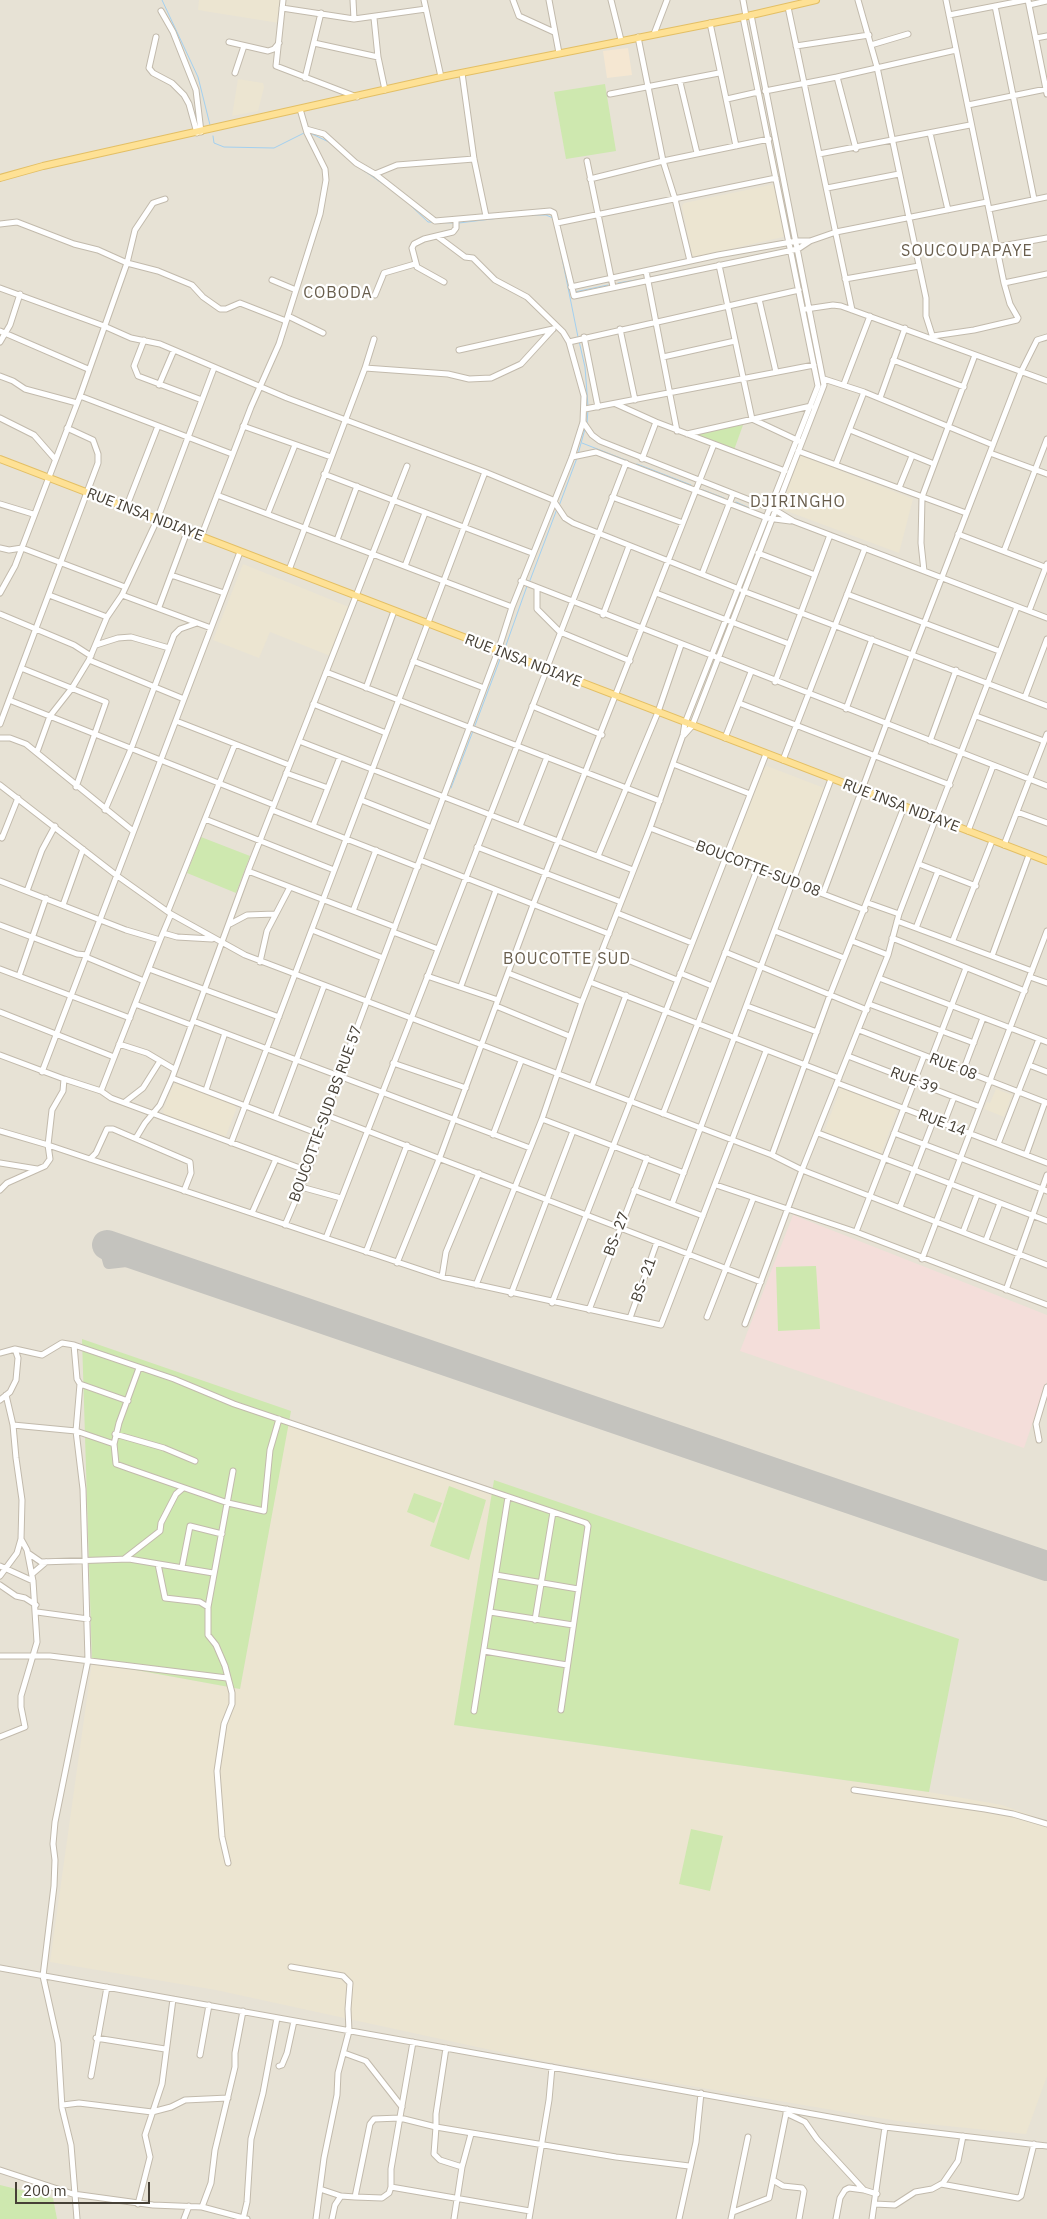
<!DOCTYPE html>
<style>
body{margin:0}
#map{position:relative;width:1047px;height:2219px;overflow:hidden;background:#f3f0e7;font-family:"IBM Plex Sans",sans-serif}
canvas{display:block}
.scale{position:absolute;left:15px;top:2182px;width:135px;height:22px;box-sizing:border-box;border:2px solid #464036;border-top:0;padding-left:6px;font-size:15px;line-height:18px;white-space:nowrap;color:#464036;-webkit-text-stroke:4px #fff;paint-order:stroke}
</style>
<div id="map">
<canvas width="1047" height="2219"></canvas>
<div class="scale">200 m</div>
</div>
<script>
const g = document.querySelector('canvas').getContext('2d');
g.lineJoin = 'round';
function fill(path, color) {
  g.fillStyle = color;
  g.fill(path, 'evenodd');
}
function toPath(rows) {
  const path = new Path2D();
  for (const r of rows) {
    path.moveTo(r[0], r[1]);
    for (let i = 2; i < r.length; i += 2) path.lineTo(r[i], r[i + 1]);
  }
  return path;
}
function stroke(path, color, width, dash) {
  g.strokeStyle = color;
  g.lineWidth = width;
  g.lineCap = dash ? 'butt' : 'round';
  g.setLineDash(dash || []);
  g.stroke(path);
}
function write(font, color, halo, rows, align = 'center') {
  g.font = font + ' "IBM Plex Sans",sans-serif';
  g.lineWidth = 4.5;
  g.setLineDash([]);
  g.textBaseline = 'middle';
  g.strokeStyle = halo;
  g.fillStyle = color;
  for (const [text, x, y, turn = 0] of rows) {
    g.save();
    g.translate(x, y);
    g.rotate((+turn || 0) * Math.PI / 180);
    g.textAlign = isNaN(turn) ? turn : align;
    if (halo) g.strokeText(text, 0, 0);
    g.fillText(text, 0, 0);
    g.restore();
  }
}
const residential = toPath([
 [0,0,1047,0,1047,2219,0,2219]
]);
const commercial = toPath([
 [628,48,632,75,607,78,603,51]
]);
const education = toPath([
 [199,0,281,0,279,23,198,10],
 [238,79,263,83,264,87,258,111,232,116],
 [775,184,785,233,783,237,695,257,692,255,682,206,684,203],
 [800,455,913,499,899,553,784,510,781,505],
 [243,564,349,607,330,656,270,632,259,658,213,640],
 [767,766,824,788,792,876,731,854,764,768],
 [177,1083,235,1105,236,1110,225,1138,164,1115,163,1110,173,1085],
 [841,1087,898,1109,881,1154,824,1132],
 [996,1089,1012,1095,1004,1117,984,1109,987,1102,990,1103],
 [288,1424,492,1495,454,1725,929,1792,1002,1805,1047,1821,1047,2076,1026,2134,898,2121,537,2060,216,1990,50,1962,92,1662,240,1689]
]);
const medical = toPath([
 [793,1215,1047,1315,1047,1381,1024,1448,740,1351]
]);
const green = toPath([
 [605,84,616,151,566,159,554,92],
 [743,425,734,450,694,433],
 [201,837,250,856,236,893,187,873],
 [816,1266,820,1329,778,1331,776,1267],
 [82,1339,291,1411,240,1689,92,1662],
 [494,1480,959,1639,929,1792,454,1725],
 [449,1486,486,1500,469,1560,430,1546],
 [414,1493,442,1503,434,1523,407,1512],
 [691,1829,723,1836,710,1891,679,1884],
 [0,2185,53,2198,57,2219,0,2219]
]);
const stream = toPath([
 [162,0,198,77,210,125],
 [310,133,331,143],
 [213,136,214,143,224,147,274,148,304,133],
 [363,170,386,186],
 [409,204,428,222,455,223],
 [528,215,546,215,553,218],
 [459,223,499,218],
 [560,248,578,337],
 [652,277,689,269],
 [618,283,642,279],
 [575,292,608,285],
 [579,341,585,367,588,406],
 [587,423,588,410],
 [582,443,628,461],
 [578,454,585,429],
 [637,464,691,485],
 [703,490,724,498],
 [736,502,756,511],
 [559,506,577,458],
 [529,583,557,509],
 [504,651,527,586],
 [474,728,502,654],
 [451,788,473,731]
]);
const taxiway = toPath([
 [135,1255,123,1243,118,1243,109,1246,106,1252,109,1263,135,1260,154,1261]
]);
const runway = toPath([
 [107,1245,1047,1566]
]);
const minor = toPath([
 [283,0,276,66,357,97],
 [353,0,354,19],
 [424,0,441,77],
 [513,0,519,16,554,32],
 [549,0,559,53],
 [611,0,621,40],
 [743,0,746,16],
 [858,0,877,67,926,298,926,316,933,338],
 [1028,0,1047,94],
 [1029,5,1047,1],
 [995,6,1034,199],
 [788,7,852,310],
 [282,8,354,19,426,9],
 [161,11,173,32,196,90,201,132],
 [949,15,1026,0],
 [374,18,378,57,385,90],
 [710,23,736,146],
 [654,34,667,0],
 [156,37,149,68,153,73,172,83,184,95,189,104,197,133],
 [638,37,663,161,675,199,690,261],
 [1036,38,1047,36],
 [229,42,268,51,274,49,279,43],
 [314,43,378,57],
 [871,45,908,34],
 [796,46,869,35],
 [235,73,244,46],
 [462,73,474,159,486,216],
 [837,77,856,149],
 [305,78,321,13],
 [680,82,697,153],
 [765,91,837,77,956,50],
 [610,94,719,73],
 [727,99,758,92],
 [968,105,1046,89],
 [306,129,324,134,356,163,375,174,435,221,550,211,554,213,574,296,798,249,810,241,836,232,987,202],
 [930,133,948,210],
 [819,154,970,125],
 [587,161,613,287],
 [375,174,397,165,474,159],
 [590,179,663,161,769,139],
 [827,188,899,174],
 [989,209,1047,197],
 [557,223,776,178],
 [0,224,17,222,74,244,98,250,127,263,158,271,192,285,203,297,220,309,226,309,240,303,286,321],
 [996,247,1047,238],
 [719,265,752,419,799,441],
 [646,271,677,431],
 [845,279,919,266],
 [272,280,296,290],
 [444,282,417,267,412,248,414,244,424,239,453,232,456,228,456,220],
 [1004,283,1047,274],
 [571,287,718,255,797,241,809,241],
 [0,288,104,326,131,338,160,344,287,398,485,472,553,500,565,518,573,523,739,589],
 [375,295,384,273,415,264],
 [759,299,776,372],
 [806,309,833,305,841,306,1047,381],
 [288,316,323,333],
 [620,329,635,400],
 [0,331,88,369],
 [933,336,974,330,1017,320,1018,318,1010,304,1004,283,946,0],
 [584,337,598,407],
 [144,340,134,366,138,376,202,400],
 [0,342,10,325,20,294],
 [569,342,799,290],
 [459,350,553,329],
 [663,357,735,341],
 [893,360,964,387],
 [365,368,374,339],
 [0,376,13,381,25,389,77,403],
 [824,379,864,392,993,445],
 [844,384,870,316],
 [159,385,174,350],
 [80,396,232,454],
 [880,398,905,328],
 [616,404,656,422,785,471],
 [585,409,814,365],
 [0,418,34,435,55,459],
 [583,422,592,435,600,441,775,510,793,521,1047,618],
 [243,426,331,457],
 [850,430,934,464],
 [687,434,811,406],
 [798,451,966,513],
 [990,453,1047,474],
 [572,457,596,452,767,518,790,521],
 [642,459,656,422],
 [836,464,864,392],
 [324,474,532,553],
 [899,488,912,456],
 [217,495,512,607],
 [612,497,683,523],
 [0,504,33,514],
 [126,508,158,426],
 [268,513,295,445],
 [958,534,1047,568],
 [201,537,251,407,279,344,320,214,326,180,325,169,307,133,300,109],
 [337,540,357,486],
 [0,548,9,550,22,548,125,587],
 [1004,551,1047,439],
 [758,553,815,575],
 [405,566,425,513],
 [289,570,365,368,448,374,469,379,491,378,521,364,553,329],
 [924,571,921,543,922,497,975,355],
 [702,574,733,494],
 [171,575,224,593],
 [521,581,1047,786],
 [537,588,537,609,560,632,630,661],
 [743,591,1047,706],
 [0,593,15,566,80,396,127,263,135,230,153,203,165,199],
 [656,593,789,644],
 [847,594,999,651],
 [49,595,107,617],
 [122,595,211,628],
 [159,607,187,532],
 [1029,611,1047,564],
 [0,614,74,645,91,656],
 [603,615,629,546],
 [96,645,118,638,131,637,169,648],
 [89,660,184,699],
 [413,661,484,688],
 [548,665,626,463],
 [21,668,106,702,76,787],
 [326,672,660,801],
 [775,682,830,535],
 [366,688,394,611],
 [1025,697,1047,639],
 [9,700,274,805],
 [739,703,950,785],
 [313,704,386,733],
 [532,706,602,735],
 [846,709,872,639],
 [976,716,1044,741],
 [176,721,289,765],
 [0,724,98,463,98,454,93,440,67,428],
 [684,735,692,726,824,385,751,15],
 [0,738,10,738,26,744,133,831],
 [725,738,751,672],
 [299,741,633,870],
 [930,741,956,670],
 [37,752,50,716,72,688,89,660,107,617,122,595,157,520,214,368],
 [783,760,865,548],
 [673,764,750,794],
 [286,773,328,788],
 [0,785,116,875,171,914,245,955,772,1155,802,1170,1047,1265],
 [361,800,432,828],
 [105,810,131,749,174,635,180,629,197,623],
 [272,810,418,867],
 [1017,812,1047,823],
 [205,819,334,870],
 [313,826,340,757],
 [520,826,547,757],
 [650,828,865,910],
 [968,831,993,766],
 [0,837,2,838,18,798],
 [1004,845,1047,734],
 [477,847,621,902],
 [598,856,658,712,681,645],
 [420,860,609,934],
 [919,864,976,886],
 [248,871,395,927],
 [0,881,126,930,160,940,171,914],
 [27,891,42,850,55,826],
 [823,894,912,655,1021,372,1037,340,1047,337],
 [868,903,899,914],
 [63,905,83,849],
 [168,911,235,744],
 [353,911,376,850],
 [617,913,692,943],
 [897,921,1032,971],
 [230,924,247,915,275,914],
 [0,925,77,954,87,955],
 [916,928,938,871],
 [312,930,383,958],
 [775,931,844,958],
 [393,932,438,949],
 [163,933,177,937,212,939],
 [892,938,1025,991],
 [953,940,992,841],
 [852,941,888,955],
 [603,950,677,980],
 [725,952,867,1010],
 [992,956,1029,855],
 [86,957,144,981],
 [260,962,267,931,290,887],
 [0,969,130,1018],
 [149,969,279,1017],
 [508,973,582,1002],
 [680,973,712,986],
 [19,976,46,898],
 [427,976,498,1000],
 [1030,977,1047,983],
 [879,978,1047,1042],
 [590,982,839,1078],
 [461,986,496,890],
 [135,1004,191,1025],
 [869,1004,974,1043],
 [496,1006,569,1036],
 [747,1006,817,1032],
 [0,1012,114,1057],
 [193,1021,530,1148],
 [859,1030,1047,1103],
 [119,1044,147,1053,174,1069],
 [0,1055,64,1079,101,1091,111,1098,308,1171],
 [848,1056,980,1107],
 [931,1059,966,968],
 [393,1063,466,1088],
 [1029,1065,1047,1072],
 [963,1071,983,1018],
 [42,1072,240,552],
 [172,1078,319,1134],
 [837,1083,1047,1163],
 [592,1086,626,995],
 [206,1090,225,1033],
 [101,1091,160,940],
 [125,1102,143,1088,160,1061],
 [663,1114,757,870],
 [326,1115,761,1282],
 [275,1117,324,986],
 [542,1119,684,1173],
 [944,1123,954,1097],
 [0,1131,48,1145,442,1277,661,1325,766,1051],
 [818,1133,1047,1221],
 [894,1133,1047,1191],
 [493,1135,521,1061],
 [136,1138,145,1123,160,1105,172,1078,248,871,407,466],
 [231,1143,485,472],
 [998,1144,1039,1039],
 [772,1155,830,995,904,807],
 [1026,1155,1045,1102],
 [90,1159,96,1153,107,1129,113,1129,190,1162,191,1173,184,1191],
 [0,1163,37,1169],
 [716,1185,856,1232,1047,1305],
 [301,1187,341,1198],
 [0,1190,7,1183,45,1166,50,1159,48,1145,52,1110,63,1091,64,1079],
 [634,1190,703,1216],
 [672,1204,831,779],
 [900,1207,934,1119],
 [252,1213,276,1159],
 [285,1225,308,1171,339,1076,498,651,512,607,572,457,583,422,584,396,569,342,563,332,527,297,495,280,473,258,465,257,437,236],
 [856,1232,924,1056],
 [963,1232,977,1195],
 [326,1238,545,674],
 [986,1240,1000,1203],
 [366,1252,407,1145],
 [922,1259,1047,931],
 [397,1263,440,1157,533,905,714,444],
 [442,1277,446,1252,479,1173],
 [476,1285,542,1119,582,1002,650,828,683,735,685,723,818,386,743,17],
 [1006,1290,1047,1175],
 [511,1294,573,1131],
 [552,1303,766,754],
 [589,1310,647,1158],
 [707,1317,753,1199],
 [630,1318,657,1242],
 [745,1324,802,1170,888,955,899,914,1017,607],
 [74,1345,77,1379,80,1384,128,1401],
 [0,1353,15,1349,42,1355,62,1343,74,1345,174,1379,234,1404,586,1523,588,1526,561,1710],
 [139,1368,119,1423,114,1444,116,1464,130,1469,228,1503,264,1511,270,1450,279,1419],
 [80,1384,76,1431,114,1444],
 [0,1400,10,1392,16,1380,18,1358,15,1349],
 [13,1425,76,1431,83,1489,88,1660,55,1822,53,1844,55,1860,54,1886,43,1976,58,2043,62,2108,71,2145,77,2219],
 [115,1434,164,1448,195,1461],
 [1039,1440,1036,1424,1047,1387],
 [28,1553,41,1562,129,1559,213,1573],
 [124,1559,160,1531,161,1523,176,1494,183,1488],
 [158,1564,165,1598,200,1602,208,1607,208,1635,216,1645,225,1666,232,1693,232,1704,224,1724,217,1771,222,1837,228,1863],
 [0,1566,33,1581],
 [182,1567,190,1526,222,1534],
 [32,1574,46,1562],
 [496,1575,578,1589],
 [0,1576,17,1553,21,1539,22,1500,16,1458,13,1425,6,1395],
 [0,1585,16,1596,25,1598,36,1605],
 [208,1607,233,1471],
 [37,1612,88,1619],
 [490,1612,573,1625],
 [535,1620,553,1512],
 [484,1651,567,1665],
 [0,1656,50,1656,227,1678],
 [474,1711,508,1497],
 [0,1737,25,1727,21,1707,21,1696,37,1642,33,1581,27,1550,21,1539],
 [854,1790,985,1809,1013,1814,1047,1824],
 [291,1967,343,1976,350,1983,348,2009,349,2031,338,2073,337,2095,324,2158,316,2219],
 [0,1968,885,2127,1047,2146],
 [96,2038,165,2049],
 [413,2042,391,2169,391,2187,530,2211],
 [446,2048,436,2114,436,2127,616,2157,689,2166],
 [344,2053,366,2061,402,2107],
 [200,2055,209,2005],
 [279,2066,282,2065,287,2053,294,2021],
 [91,2076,107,1987],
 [63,2105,79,2103,152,2112,171,2107,185,2100,228,2098],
 [786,2113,805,2122,817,2139,864,2190,877,2194],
 [0,2170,73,2194,153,2205,202,2207,247,2219],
 [773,2180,783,2186,802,2188,804,2191,799,2219],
 [941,2184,1018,2198,1021,2196,1034,2144],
 [320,2189,341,2196],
 [355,2197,382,2198,389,2193,391,2187],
 [138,2204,150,2157,145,2135,162,2084,173,1999],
 [875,2204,895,2205,915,2192,932,2189,943,2183,958,2161,963,2136],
 [202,2207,211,2183,215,2150,235,2067,235,2053,243,2011],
 [733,2212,769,2198,787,2109],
 [184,2219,189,2206],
 [243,2219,247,2202,251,2139,263,2093,277,2018],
 [332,2219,335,2205,341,2196,355,2197,370,2124,374,2119,400,2118,436,2127,434,2154,440,2160,462,2167],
 [454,2219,462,2167,471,2134],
 [529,2219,549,2100,552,2067],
 [679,2219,696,2142,701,2093],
 [731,2219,748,2137],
 [836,2219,840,2198,845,2190,849,2188,864,2190],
 [872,2219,885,2127]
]);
const major = toPath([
 [0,178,43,166,441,77,743,17,816,0],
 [0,459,1047,861]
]);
const streetNames = [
 ["RUE INSA NDIAYE",145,515,21],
 ["RUE INSA NDIAYE",523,661,21],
 ["RUE INSA NDIAYE",901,806,21],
 ["BOUCOTTE-SUD 08",758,869,21],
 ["RUE 08",953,1067,21],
 ["RUE 39",914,1081,21],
 ["BOUCOTTE-SUD BS RUE 57",326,1114,-70],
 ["RUE 14",942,1123,21],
 ["BS- 27",617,1234,-69],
 ["BS- 21",644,1280,-70]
];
const neighbourhoodNames = [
 ["SOUCOUPAPAYE",967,251],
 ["COBODA",338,293],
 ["DJIRINGHO",798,502],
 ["BOUCOTTE SUD",567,959]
];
fill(residential, '#e7e2d5');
fill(commercial, '#f5e7d2');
fill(education, '#ece5d1');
fill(medical, '#f4deda');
fill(green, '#cee8af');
stroke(stream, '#a3d0f0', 1);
stroke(taxiway, '#c4c3be', 12);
stroke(runway, '#c4c3be', 30);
stroke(minor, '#c2baac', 7);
stroke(major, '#e3bf65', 8);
stroke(minor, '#fff', 5);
stroke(major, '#fee195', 6);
write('15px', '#464036', '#fff', streetNames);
g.letterSpacing = '1px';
write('16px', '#695e4d', '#fff', neighbourhoodNames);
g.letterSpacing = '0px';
</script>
